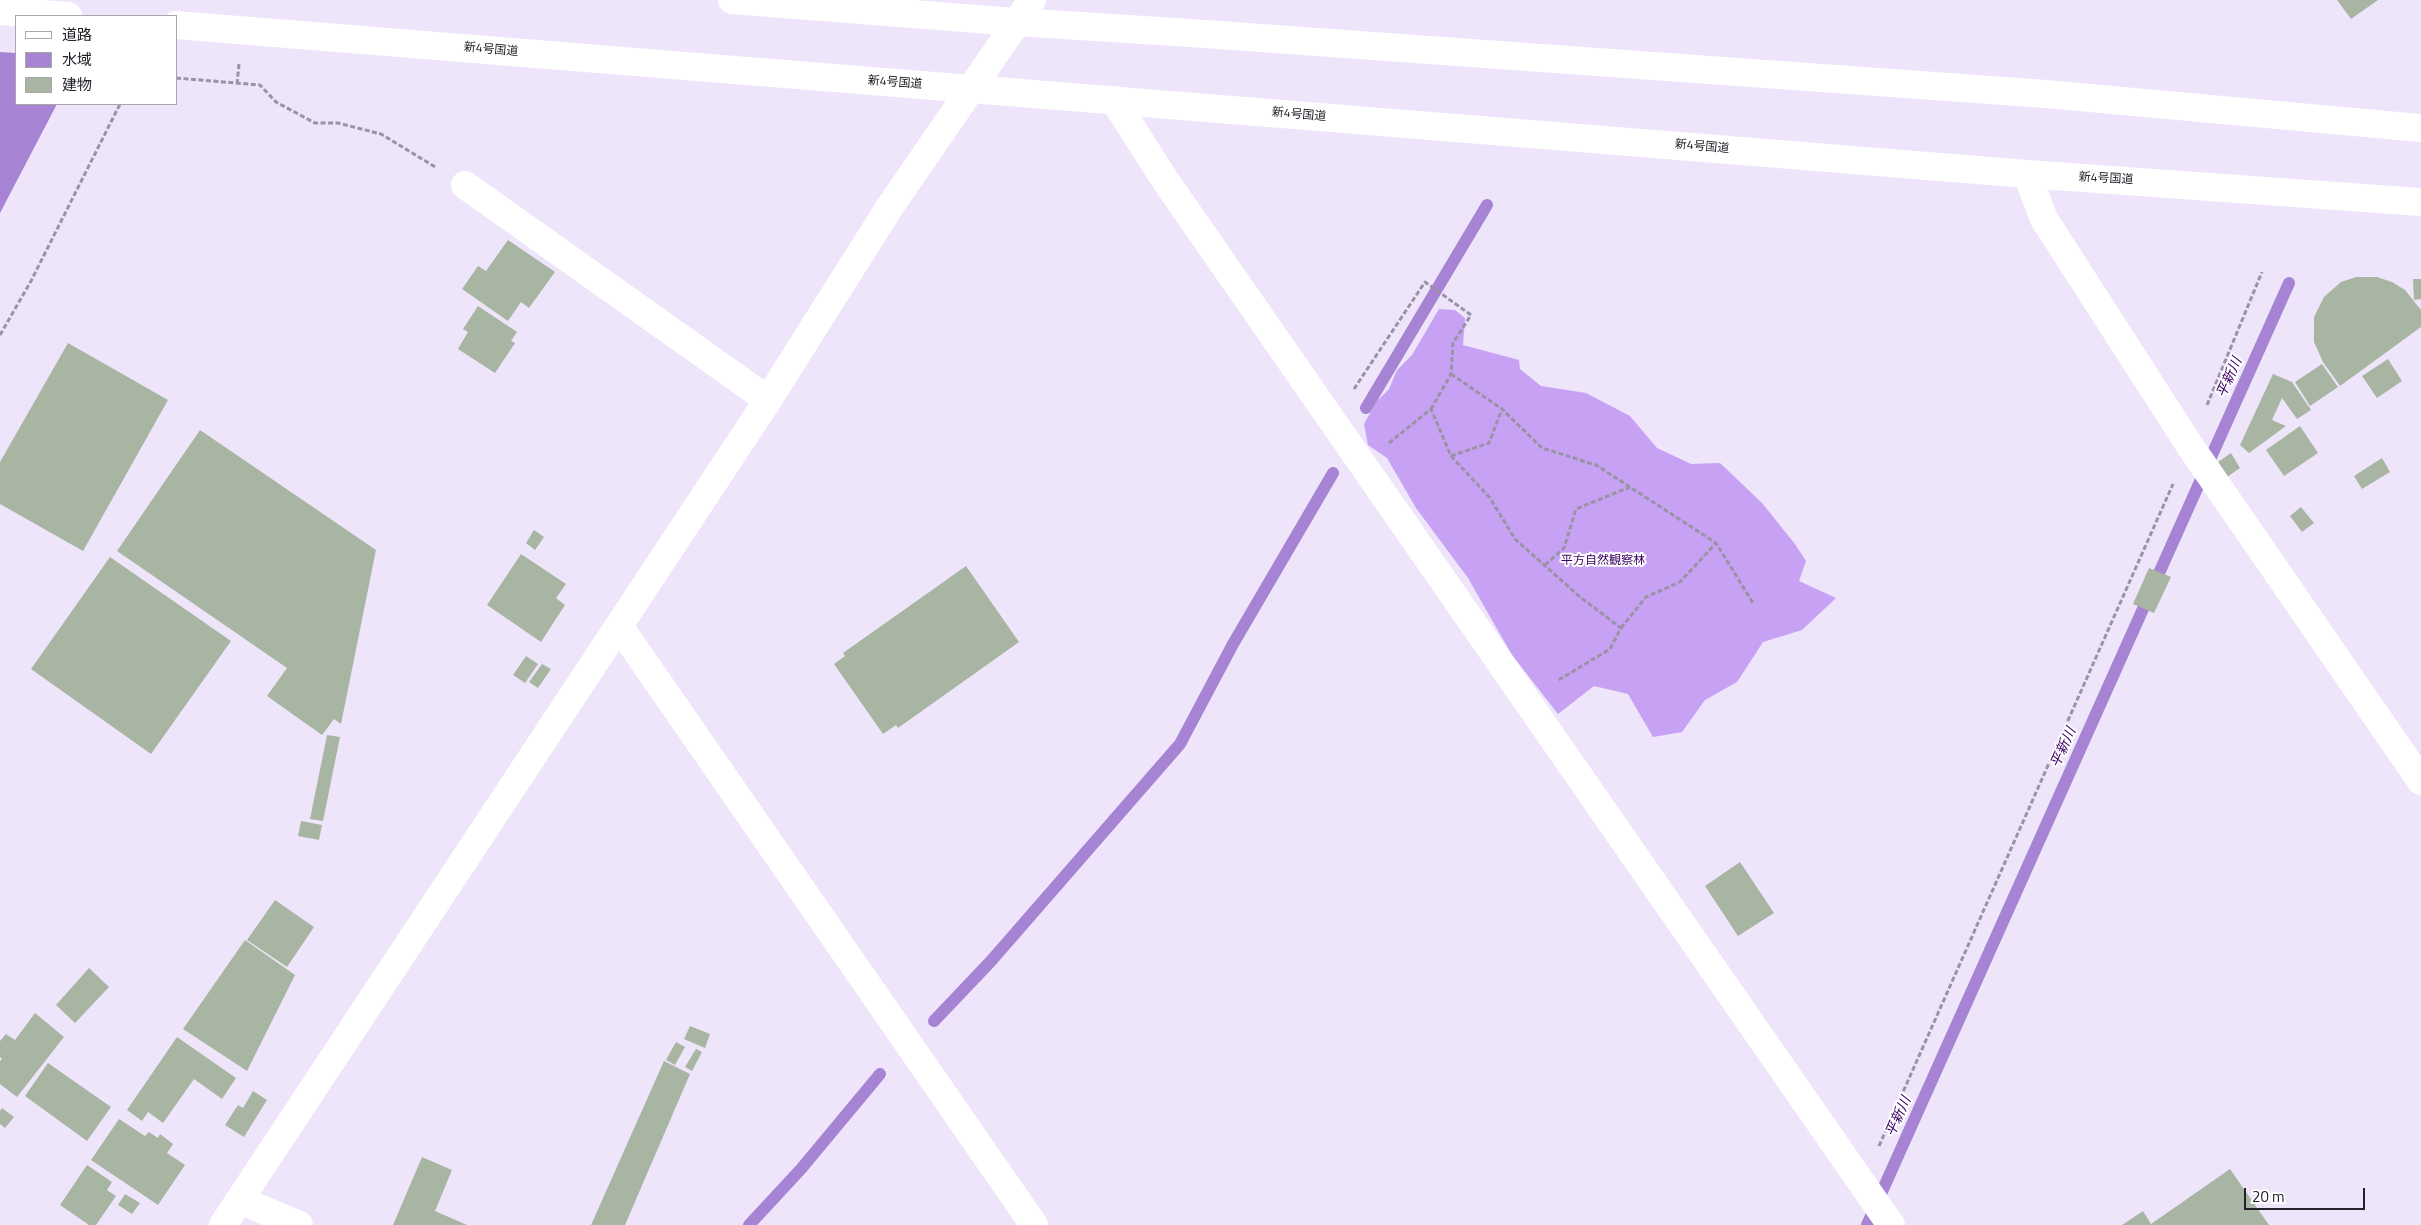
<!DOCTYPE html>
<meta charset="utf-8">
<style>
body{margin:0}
#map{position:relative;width:2421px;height:1225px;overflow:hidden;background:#eee5fb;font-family:"Titillium Web","Noto Sans JP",sans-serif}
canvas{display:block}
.legend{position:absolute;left:15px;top:15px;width:162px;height:90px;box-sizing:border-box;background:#fff;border:1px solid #a7a6a9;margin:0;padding:6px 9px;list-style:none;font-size:15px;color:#242129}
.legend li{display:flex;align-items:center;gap:10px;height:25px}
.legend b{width:25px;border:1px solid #a7a6a9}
.scale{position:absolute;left:2244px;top:1188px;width:121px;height:22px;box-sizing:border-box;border:2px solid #242129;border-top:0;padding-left:6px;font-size:15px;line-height:18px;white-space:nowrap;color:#242129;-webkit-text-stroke:4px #fff;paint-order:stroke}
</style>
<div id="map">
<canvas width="2421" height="1225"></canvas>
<ul class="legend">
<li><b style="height:6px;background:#fff"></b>道路</li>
<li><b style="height:14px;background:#a783d3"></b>水域</li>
<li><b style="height:14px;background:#a8b5a3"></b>建物</li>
</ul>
<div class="scale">20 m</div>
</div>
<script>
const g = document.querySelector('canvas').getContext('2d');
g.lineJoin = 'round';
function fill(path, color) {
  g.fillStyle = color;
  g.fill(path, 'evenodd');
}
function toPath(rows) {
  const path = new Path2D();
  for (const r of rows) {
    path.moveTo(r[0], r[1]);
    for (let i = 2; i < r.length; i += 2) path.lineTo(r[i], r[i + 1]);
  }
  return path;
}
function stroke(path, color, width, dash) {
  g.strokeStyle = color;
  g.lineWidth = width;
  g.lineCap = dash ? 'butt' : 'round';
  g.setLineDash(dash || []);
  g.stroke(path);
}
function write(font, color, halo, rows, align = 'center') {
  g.font = font + ' "Titillium Web","Noto Sans JP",sans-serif';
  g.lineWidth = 4;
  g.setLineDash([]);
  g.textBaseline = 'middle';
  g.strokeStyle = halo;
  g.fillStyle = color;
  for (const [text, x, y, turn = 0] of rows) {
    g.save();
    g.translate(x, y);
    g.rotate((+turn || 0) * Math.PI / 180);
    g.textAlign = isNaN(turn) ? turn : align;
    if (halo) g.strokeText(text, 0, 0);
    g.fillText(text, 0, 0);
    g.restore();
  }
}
const forest = toPath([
 [1439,309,1455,310,1465,318,1463,345,1519,360,1520,369,1541,386,1586,393,1630,416,1657,448,1691,464,1720,463,1762,503,1795,544,1806,561,1799,581,1836,598,1802,630,1763,642,1737,682,1705,700,1682,732,1653,737,1628,694,1594,686,1558,714,1512,655,1468,578,1416,508,1387,458,1368,445,1364,424,1377,401,1389,389,1397,370,1412,355]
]);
const water = toPath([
 [0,0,16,16,16,104,57,104,0,213]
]);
const pier = toPath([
 [0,0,134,0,123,16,16,16,16,53,0,52]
]);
const stream = toPath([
 [1366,408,1487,205],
 [934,1021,991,961,1180,744,1233,644,1333,473],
 [749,1225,801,1169,880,1074],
 [1867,1225,2289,283]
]);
const building = toPath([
 [2337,0,2378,0,2351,19],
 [508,240,555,272,529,308,521,302,508,321,462,289,478,266,486,271],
 [2356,277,2377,277,2392,282,2405,290,2421,310,2421,327,2340,386,2323,362,2314,342,2314,317,2324,297,2341,282],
 [2413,279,2421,279,2421,299,2414,300],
 [478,306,517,332,511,341,515,343,495,373,458,349,468,332,463,329],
 [68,343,168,400,83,551,0,504,0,462],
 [2388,359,2402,381,2377,398,2362,376],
 [2322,364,2338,387,2310,406,2295,382],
 [2273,374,2292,382,2311,410,2297,419,2282,398,2272,420,2286,426,2249,453,2240,445],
 [2300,426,2318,453,2284,476,2266,450],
 [200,430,376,550,341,724,334,719,322,735,267,696,287,668,117,551],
 [2231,453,2240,468,2227,477,2218,462],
 [2382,458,2390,472,2362,489,2354,476],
 [2301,507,2314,523,2302,532,2290,516],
 [534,530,544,537,535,550,526,543],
 [521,554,566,584,556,598,565,605,541,642,487,605],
 [110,557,231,641,151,754,31,669],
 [966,566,1019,642,898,728,896,725,883,734,834,664,845,656,843,653],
 [2149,568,2171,577,2154,613,2133,604],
 [526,656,538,664,525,683,513,675],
 [542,664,551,669,538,688,529,682],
 [327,735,340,737,323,821,310,819],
 [301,821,322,825,319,840,298,836],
 [1740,862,1774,913,1738,936,1705,886],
 [275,900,314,927,287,967,247,940],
 [245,940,295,975,247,1071,183,1029],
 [89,968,109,987,75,1023,56,1005],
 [35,1013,64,1037,17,1097,0,1084,0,1061,2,1059,0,1057,0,1041,6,1034,15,1040],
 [690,1026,710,1034,705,1048,684,1039],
 [177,1037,236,1078,222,1099,194,1079,163,1123,148,1112,142,1121,127,1110],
 [676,1042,685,1047,675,1065,666,1060],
 [696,1049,702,1052,692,1071,685,1067],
 [664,1061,690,1074,625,1225,591,1225],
 [48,1063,111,1107,87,1141,25,1096],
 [253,1091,267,1100,244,1137,225,1125,238,1105,243,1108],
 [2,1108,14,1117,5,1128,0,1124,0,1111],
 [119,1119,145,1136,149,1132,158,1138,160,1134,173,1144,167,1153,185,1165,158,1205,91,1160],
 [422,1157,452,1170,435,1211,467,1225,393,1225],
 [87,1165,112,1182,107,1190,116,1196,96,1225,89,1225,60,1205],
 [2230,1169,2269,1225,2122,1225,2143,1211,2151,1224],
 [125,1194,140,1203,132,1214,118,1205]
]);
const path = toPath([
 [176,78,260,85,276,102,315,123,338,123,381,134,437,168],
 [237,84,239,64],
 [0,335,31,281,120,104],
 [1451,374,1502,409,1542,448,1596,465,1716,543,1753,603],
 [1354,389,1425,282,1471,315,1453,343,1451,374,1431,409],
 [2207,405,2262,272],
 [1389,443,1431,409,1451,456,1490,498,1515,539,1580,597,1621,628,1610,649,1557,681],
 [1451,456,1489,443,1502,409],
 [1545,565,1564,548,1576,509,1630,487],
 [1621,628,1646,597,1680,582,1716,543],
 [1879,1146,2173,484]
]);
const street = toPath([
 [1114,100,1165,180,1891,1225],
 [2027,174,2044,219,2190,446,2421,781],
 [465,185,768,400],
 [619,626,1034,1225],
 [240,1200,299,1225]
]);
const secondary = toPath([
 [223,1225,768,400,889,208,1032,0]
]);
const highway = toPath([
 [732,0,1016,22,1191,33,2046,94,2421,128],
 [0,11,68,16],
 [176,25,2027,174,2421,202]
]);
const streetNames = [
 ["新4号国道",491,50,5],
 ["新4号国道",895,83,4],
 ["新4号国道",1299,115,5],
 ["新4号国道",1702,147,5],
 ["新4号国道",2106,179,3]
];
const parkNames = [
 ["平方自然観察林",1603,561]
];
const waterNames = [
 ["平新川",2230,378,-66],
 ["平新川",2064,748,-66],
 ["平新川",1899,1117,-66]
];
fill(forest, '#c6a1f4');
fill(water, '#a783d3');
fill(pier, '#eee5fb');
stroke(stream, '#a783d3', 12);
fill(building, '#a8b5a3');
stroke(path, '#9993a3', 3, [5, 2.5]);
stroke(street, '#fff', 28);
stroke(secondary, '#fff', 28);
stroke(highway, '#fff', 28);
write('12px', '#242129', '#fff', streetNames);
write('12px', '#3b0064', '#fff', parkNames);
write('italic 14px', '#3d0066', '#fff', waterNames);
</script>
